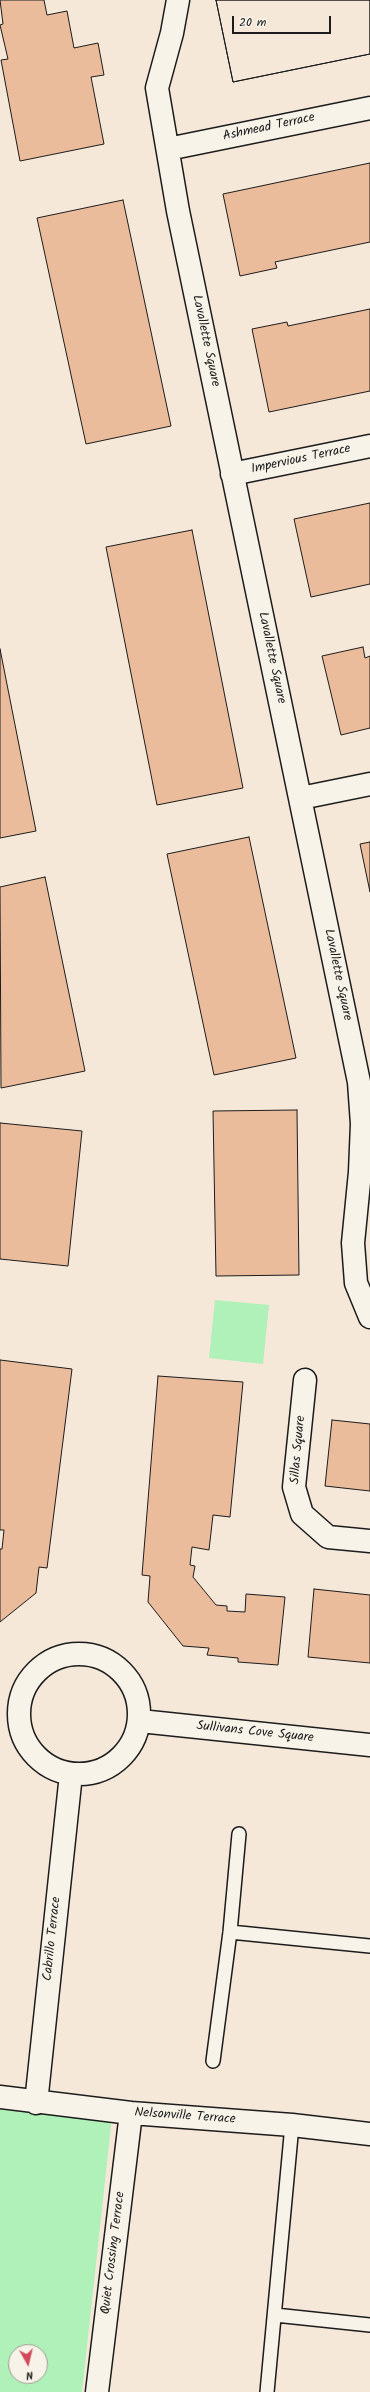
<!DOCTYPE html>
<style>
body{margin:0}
#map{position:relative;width:370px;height:2392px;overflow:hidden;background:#f5e8d9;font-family:Kalam,sans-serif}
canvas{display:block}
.north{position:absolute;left:8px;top:2344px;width:40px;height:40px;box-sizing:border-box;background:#f7f3e8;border:1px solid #9f9d96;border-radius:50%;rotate:172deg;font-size:11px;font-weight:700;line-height:16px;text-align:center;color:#1c1c1c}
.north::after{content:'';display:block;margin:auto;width:14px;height:18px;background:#d1495b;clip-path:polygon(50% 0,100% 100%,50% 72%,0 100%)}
.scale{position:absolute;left:232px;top:16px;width:99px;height:18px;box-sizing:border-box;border:2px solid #1c1c1c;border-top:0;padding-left:5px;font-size:12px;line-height:14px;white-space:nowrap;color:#1c1c1c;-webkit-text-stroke:3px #f7f3e8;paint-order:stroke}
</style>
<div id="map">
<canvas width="370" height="2392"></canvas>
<div class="north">N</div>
<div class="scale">20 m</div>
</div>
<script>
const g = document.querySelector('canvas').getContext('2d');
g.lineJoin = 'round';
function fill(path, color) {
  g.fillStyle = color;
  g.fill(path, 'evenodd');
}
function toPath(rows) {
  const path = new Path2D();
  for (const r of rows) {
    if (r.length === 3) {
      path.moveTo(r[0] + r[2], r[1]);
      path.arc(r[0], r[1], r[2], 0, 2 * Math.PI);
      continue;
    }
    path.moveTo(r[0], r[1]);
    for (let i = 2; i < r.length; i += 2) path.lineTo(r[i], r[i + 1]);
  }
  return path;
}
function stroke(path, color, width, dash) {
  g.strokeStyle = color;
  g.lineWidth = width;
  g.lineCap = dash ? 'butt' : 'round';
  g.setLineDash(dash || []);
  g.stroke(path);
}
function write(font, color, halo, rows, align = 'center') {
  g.font = font + ' Kalam,sans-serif';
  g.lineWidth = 4;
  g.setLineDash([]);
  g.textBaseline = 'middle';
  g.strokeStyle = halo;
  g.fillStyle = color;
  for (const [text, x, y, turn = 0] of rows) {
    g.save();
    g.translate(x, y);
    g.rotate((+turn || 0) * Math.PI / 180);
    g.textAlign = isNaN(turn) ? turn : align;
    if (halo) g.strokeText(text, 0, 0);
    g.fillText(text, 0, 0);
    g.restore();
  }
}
const green = toPath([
 [215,1300,269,1305,263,1364,209,1358],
 [0,2105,112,2117,82,2392,0,2392],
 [16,2352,40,2352,40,2376,16,2376]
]);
const building = toPath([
 [0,0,44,0,47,15,67,11,74,48,98,43,104,75,91,77,104,144,20,161,1,60,8,59,0,25,3,24,0,0],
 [216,0,370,0,370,54,233,82,216,0],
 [216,0,370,0,370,54,233,82,216,0],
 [370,163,370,242,275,262,277,268,240,276,223,194,370,163],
 [123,200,171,426,86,444,37,218,123,200],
 [370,309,370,391,269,412,252,329,287,322,288,326,370,309],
 [370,503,370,584,311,597,294,519,370,503],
 [192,530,243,788,157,805,106,547,192,530],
 [363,647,365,658,370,656,370,728,341,735,322,656,363,647],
 [0,649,36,831,0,838,0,649],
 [249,837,296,1058,214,1075,167,854,249,837],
 [370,842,370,892,360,844,370,842],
 [45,877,85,1071,1,1088,0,887,45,877],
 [297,1110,299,1275,216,1276,213,1111,297,1110],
 [0,1123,82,1131,68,1266,0,1259,0,1123],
 [0,1360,72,1369,47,1568,39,1567,36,1593,0,1622,0,1549,2,1549,4,1530,0,1530,0,1360],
 [158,1376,243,1382,230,1517,213,1515,209,1550,192,1547,190,1565,195,1566,193,1577,216,1605,227,1606,227,1611,245,1612,246,1594,285,1597,278,1665,238,1662,238,1658,207,1655,209,1648,183,1646,148,1602,150,1576,142,1575,158,1376],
 [332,1420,370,1424,370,1491,325,1486,332,1420],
 [314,1589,370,1595,370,1663,308,1657,314,1589]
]);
const lane = toPath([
 [230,1932,370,1946],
 [213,2061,230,1932,239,1834],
 [275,2315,370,2325],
 [267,2392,292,2125]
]);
const street = toPath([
 [178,0,172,33,157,88,178,211,359,1082,362,1124,360,1172,353,1243,356,1283,370,1317],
 [168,149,370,108],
 [232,474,370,446],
 [301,798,370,784],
 [305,1380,294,1487,302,1514,328,1537,370,1541],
 [79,1714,60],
 [140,1721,370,1745],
 [0,2097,131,2113,292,2125,370,2134],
 [36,2103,71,1774],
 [97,2392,131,2113]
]);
const streetNames = [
 ["Ashmead Terrace",269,128,-12],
 ["Lavallette Square",205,341,78],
 ["Impervious Terrace",301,460,-12],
 ["Lavallette Square",271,658,78],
 ["Lavallette Square",337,975,78],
 ["Sillas Square",299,1450,-85],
 ["Sullivans Cove Square",255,1733,6],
 ["Cabrillo Terrace",53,1939,-84],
 ["Nelsonville Terrace",185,2117,4],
 ["Quiet Crossing Terrace",114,2253,-83]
];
fill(green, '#b0f0b9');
fill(building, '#ebbc9c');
stroke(building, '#1c1c1c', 1);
stroke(lane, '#1c1c1c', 16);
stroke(street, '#1c1c1c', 25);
stroke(lane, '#f7f3e8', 13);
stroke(street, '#f7f3e8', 22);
write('13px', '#1c1c1c', '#f7f3e8', streetNames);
</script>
